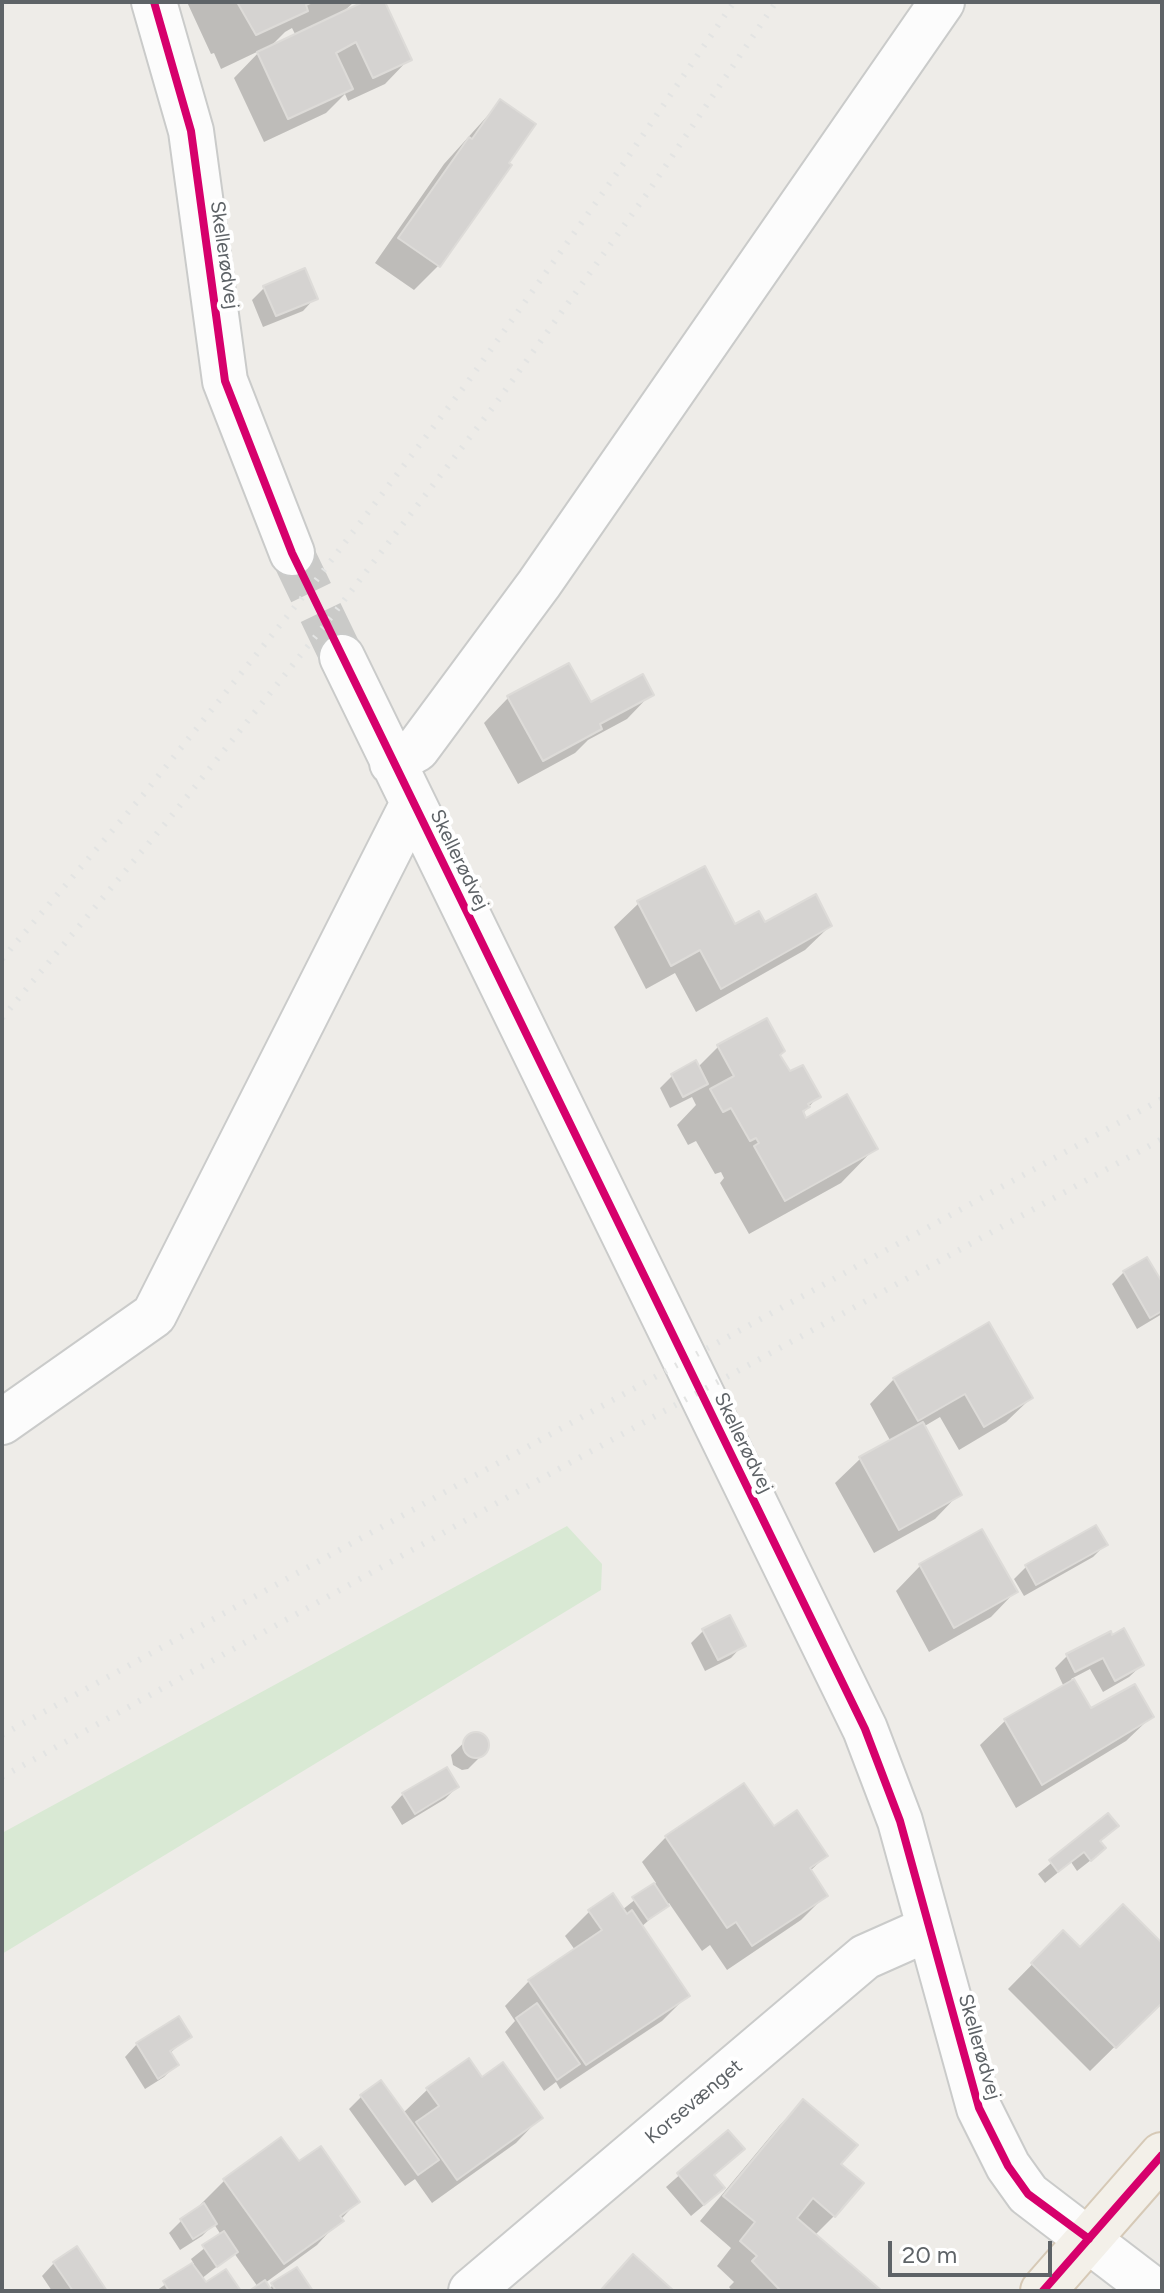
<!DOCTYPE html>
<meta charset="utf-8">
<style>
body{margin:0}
#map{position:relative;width:1164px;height:2293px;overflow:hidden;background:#eeece8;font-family:Figtree,sans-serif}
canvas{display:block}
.frame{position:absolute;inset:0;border:4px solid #5e6367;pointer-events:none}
.scale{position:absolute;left:888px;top:2241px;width:164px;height:36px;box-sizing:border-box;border:4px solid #5e6367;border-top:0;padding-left:10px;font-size:24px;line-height:28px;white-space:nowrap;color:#5e6367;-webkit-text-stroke:6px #fff;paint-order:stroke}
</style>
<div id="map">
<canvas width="1164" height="2293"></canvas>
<div class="frame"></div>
<div class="scale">20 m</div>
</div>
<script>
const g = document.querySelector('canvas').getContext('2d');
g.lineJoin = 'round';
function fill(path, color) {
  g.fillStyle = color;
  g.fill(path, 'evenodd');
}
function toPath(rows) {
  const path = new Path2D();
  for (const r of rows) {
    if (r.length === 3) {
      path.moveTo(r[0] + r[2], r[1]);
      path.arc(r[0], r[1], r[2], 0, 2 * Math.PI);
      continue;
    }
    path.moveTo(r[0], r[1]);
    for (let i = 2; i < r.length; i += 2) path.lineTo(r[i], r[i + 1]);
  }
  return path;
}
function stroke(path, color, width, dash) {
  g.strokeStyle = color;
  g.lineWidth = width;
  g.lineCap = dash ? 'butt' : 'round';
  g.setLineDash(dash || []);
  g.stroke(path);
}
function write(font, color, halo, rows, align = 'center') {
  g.font = font + ' Figtree,sans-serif';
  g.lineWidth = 8;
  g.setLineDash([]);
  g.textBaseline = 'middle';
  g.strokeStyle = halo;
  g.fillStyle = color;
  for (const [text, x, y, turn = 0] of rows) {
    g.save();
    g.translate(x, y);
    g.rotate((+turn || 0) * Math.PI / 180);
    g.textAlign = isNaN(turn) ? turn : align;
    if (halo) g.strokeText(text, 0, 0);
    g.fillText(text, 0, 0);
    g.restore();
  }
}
const green = toPath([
 [567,1526,602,1564,601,1590,2,1954,2,1833]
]);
const shadow = toPath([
 [187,2,354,2,342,13,368,2,383,2,409,59,385,84,348,101,345,94,326,113,264,142,234,78,261,50,221,69,214,53,211,54],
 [292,28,296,36,269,48,285,32],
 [500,102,438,266,414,290,375,263,444,164],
 [264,288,315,298,303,311,263,327,252,300],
 [651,694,627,719,588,740,575,753,518,784,484,723,508,698,590,705],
 [639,903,734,926,830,926,805,950,696,1012,675,973,646,989,614,927],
 [718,1047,778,1056,789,1074,818,1097,802,1114,806,1121,875,1148,841,1183,749,1234,720,1183,724,1178,721,1172,715,1174,696,1141,688,1145,677,1125,696,1105,692,1097,670,1108,660,1088,672,1076,697,1068],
 [1124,1272,1162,1286,1162,1314,1137,1329,1112,1284],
 [894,1379,1031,1398,1006,1422,959,1450,940,1417,923,1427,959,1494,935,1519,874,1553,835,1483,860,1459,891,1442,870,1404],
 [1105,1545,1093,1557,1024,1596,1014,1579,1026,1567],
 [920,1566,1015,1592,991,1617,929,1652,896,1591],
 [729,1618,743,1645,731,1658,705,1671,691,1643,703,1631],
 [1110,1633,1142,1665,1129,1677,1103,1692,1090,1669,1071,1679,1090,1711,1151,1717,1126,1741,1016,1808,980,1745,1005,1721,1064,1687,1055,1668,1067,1656],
 [473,1734,478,1734,487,1741,485,1752,468,1769,462,1770,453,1765,451,1755],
 [457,1787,445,1799,402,1825,391,1807,403,1794],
 [1108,1816,1116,1826,1099,1843,1091,1860,1077,1871,1071,1862,1045,1883,1038,1874],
 [773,1829,826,1856,810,1871,826,1895,801,1920,727,1970,710,1945,702,1951,669,1903,641,1927,687,1996,662,2021,560,2089,556,2082,544,2091,505,2032,515,2021,505,2006,529,1981,575,1950,565,1936,590,1911,622,1910,656,1883,642,1862,666,1837],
 [1063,1933,1080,1950,1162,1946,1162,2000,1090,2071,1008,1989],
 [189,2036,169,2054,176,2065,164,2077,145,2089,125,2057,137,2044],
 [482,2079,540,2118,516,2143,432,2203,415,2179,405,2186,349,2109,361,2097,403,2113,428,2089],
 [803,2102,838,2164,834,2216,815,2235,879,2291,732,2291,729,2287,734,2282,717,2266,731,2248,700,2221,779,2126],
 [728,2132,712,2176,710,2200,691,2216,666,2187],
 [298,2164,358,2201,317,2245,265,2283,268,2289,296,2269,310,2291,252,2291,258,2287,234,2253,201,2279,205,2285,238,2291,156,2291,194,2264,191,2259,221,2235,214,2224,202,2236,180,2250,169,2233,181,2221,201,2208,200,2205,224,2181],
 [54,2263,104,2291,52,2291,42,2276]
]);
const building = toPath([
 [237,2,312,2,306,5,308,11,256,35,237,2],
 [363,2,385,2,412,60,373,78,356,42,336,53,353,89,288,119,257,52,363,2],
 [500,99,536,124,509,163,512,165,440,267,398,238,469,137,472,139,500,99],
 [305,268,318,299,276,316,263,286,305,268],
 [569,663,591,702,643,674,654,695,600,724,602,729,543,761,507,696,569,663],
 [705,866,735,924,759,911,765,922,816,894,832,926,721,989,700,950,671,966,637,901,705,866],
 [767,1018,785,1051,780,1055,790,1071,803,1065,821,1097,808,1104,810,1107,803,1111,806,1118,847,1094,878,1149,785,1201,754,1146,759,1143,756,1138,750,1141,731,1108,723,1112,710,1089,734,1076,717,1045,767,1018],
 [696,1060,708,1084,683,1097,671,1074,696,1060],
 [1147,1257,1162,1282,1162,1311,1150,1318,1123,1271,1147,1257],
 [989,1322,1033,1398,984,1427,965,1394,918,1421,893,1378,989,1322],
 [923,1422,962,1495,899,1530,859,1457,923,1422],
 [1096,1525,1108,1545,1036,1585,1025,1565,1096,1525],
 [982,1529,1018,1592,954,1628,919,1564,982,1529],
 [730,1615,746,1646,718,1660,702,1629,730,1615],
 [1124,1628,1144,1665,1115,1681,1103,1658,1075,1672,1066,1654,1111,1631,1112,1635,1124,1628],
 [1074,1679,1091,1708,1135,1684,1154,1717,1042,1785,1004,1719,1074,1679],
 [476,1745,13],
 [447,1767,459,1787,415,1814,402,1793,447,1767],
 [744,1783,774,1826,797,1810,828,1856,810,1868,828,1896,752,1946,736,1922,727,1928,665,1836,744,1783],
 [1108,1813,1119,1826,1100,1841,1106,1848,1091,1861,1084,1852,1058,1872,1049,1860,1108,1813],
 [654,1883,669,1906,648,1920,632,1897,654,1883],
 [613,1893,627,1914,632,1910,690,1996,586,2065,528,1980,602,1930,588,1910,613,1893],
 [1123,1904,1162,1943,1162,2003,1116,2048,1031,1963,1063,1930,1080,1947,1123,1904],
 [537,2003,580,2064,557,2080,516,2018,537,2003],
 [179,2016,192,2037,170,2051,179,2065,158,2079,136,2043,179,2016],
 [469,2058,482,2077,503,2062,543,2118,457,2180,416,2122,439,2106,426,2088,469,2058],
 [381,2080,439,2160,418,2175,360,2095,381,2080],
 [803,2099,858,2145,841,2164,864,2183,835,2217,813,2198,797,2218,882,2291,781,2291,752,2261,757,2256,740,2241,755,2222,723,2196,803,2099],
 [728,2130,745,2149,714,2175,725,2188,704,2205,677,2173,728,2130],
 [281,2137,299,2161,321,2146,360,2202,340,2216,344,2221,284,2264,223,2179,281,2137],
 [204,2203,217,2224,193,2239,180,2219,204,2203],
 [224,2231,238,2252,217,2267,202,2245,224,2231],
 [77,2246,107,2291,73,2291,53,2262,77,2246],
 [633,2254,674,2291,600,2291,633,2254],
 [192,2263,206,2282,226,2269,241,2291,169,2291,163,2281,192,2263],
 [297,2267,313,2291,276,2291,271,2283,297,2267],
 [265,2280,272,2291,249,2291,265,2280]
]);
const minorTunnel = toPath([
 [292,553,342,657]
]);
const minor = toPath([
 [154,2,191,131,225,381,292,553],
 [342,657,865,1729,900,1821,979,2108,1008,2166,1028,2194,1155,2291],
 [392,763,417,749,539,584,942,2],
 [2,1422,154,1315,413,803],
 [471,2291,865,1957,928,1929]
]);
const major = toPath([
 [1043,2291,1162,2155]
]);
const rail = toPath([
 [2,959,143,795,314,583,467,383,617,173,734,2],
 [2,1018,169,819,332,616,494,406,646,195,776,2],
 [2,1735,1162,1099],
 [2,1777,564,1466,1162,1139]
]);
const cycleway = toPath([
 [154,2,191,131,225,381,292,553,865,1729,900,1821,979,2108,1008,2166,1028,2194,1089,2239],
 [1043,2291,1162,2155]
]);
const streetNames = [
 ["Skellerødvej",224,255,82],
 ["Skellerødvej",459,860,64],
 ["Skellerødvej",743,1443,64],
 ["Skellerødvej",979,2047,74],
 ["Korsevænget",694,2102,-40]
];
fill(green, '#d9e9d4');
fill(shadow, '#0003');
fill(building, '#d5d3d1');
stroke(building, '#dddbd8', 2);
stroke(minorTunnel, '#cacac8', 44, [44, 22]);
stroke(minor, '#cacbca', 48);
stroke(major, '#d6c9b6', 48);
stroke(minor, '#fcfcfc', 44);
stroke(major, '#f3f0e9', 44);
stroke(rail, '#e3e4e3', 6, [2, 10]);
stroke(cycleway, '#d6006c', 8);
write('20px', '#5e6367', '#fff', streetNames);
</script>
